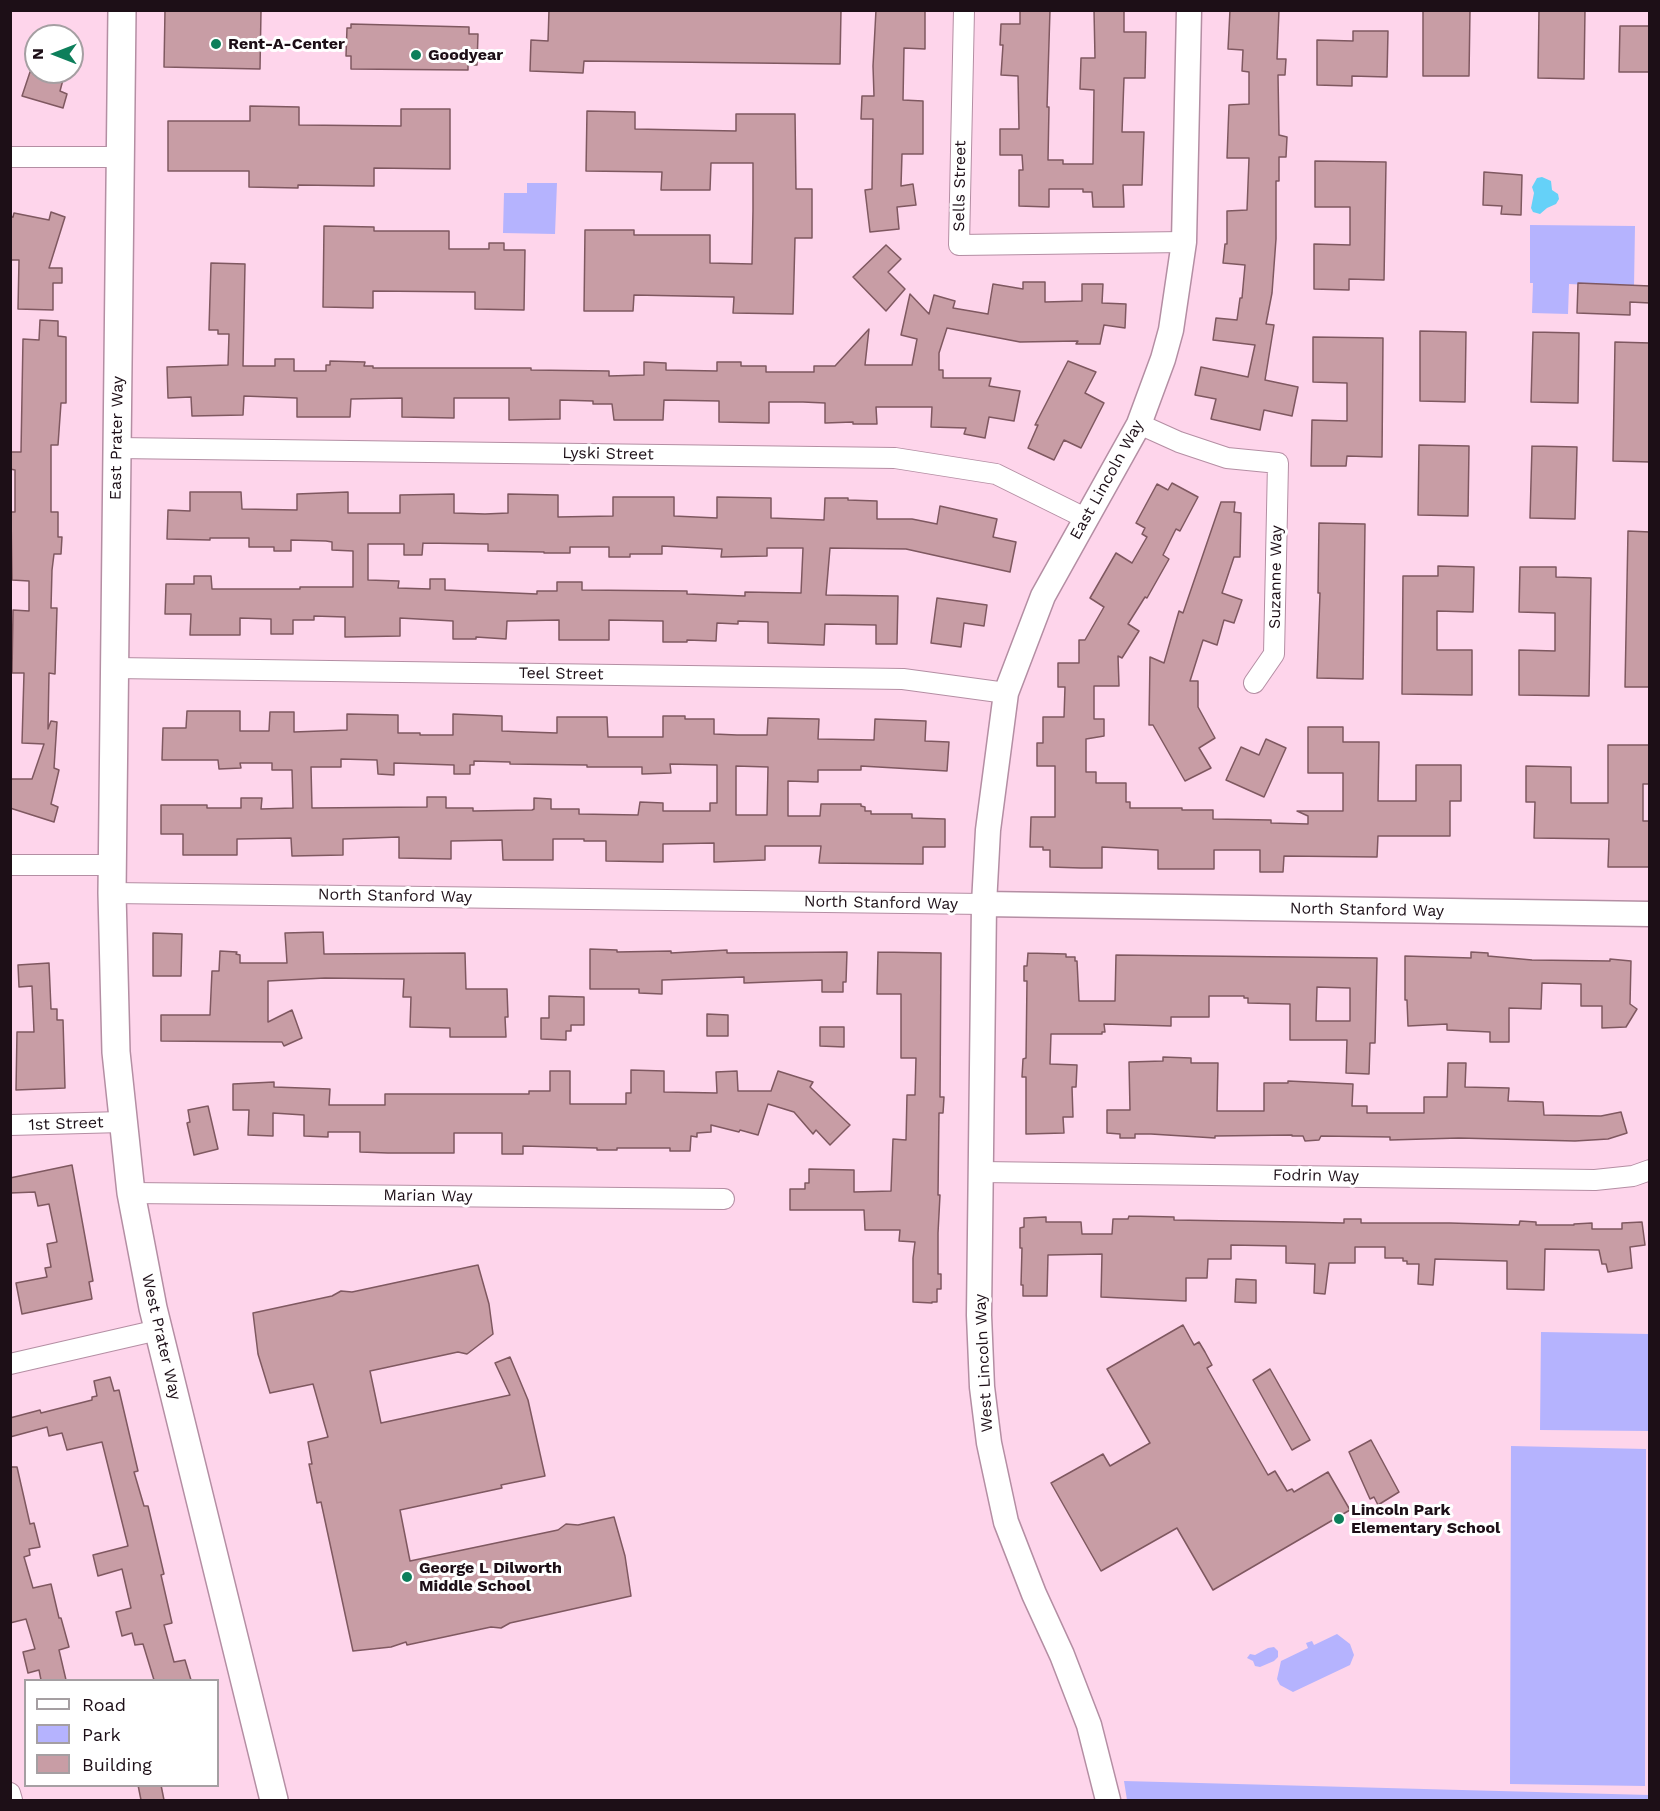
<!DOCTYPE html>
<style>
body{margin:0}
#map{position:relative;width:1660px;height:1811px;overflow:hidden;background:#fed5eb;font-family:"Work Sans",sans-serif}
canvas{display:block}
.frame{position:absolute;inset:0;border:12px solid #1d0f17;pointer-events:none}
.legend{position:absolute;left:24px;top:1679px;width:195px;height:108px;box-sizing:border-box;background:#fff;border:2px solid #a59fa2;margin:0;padding:8px 10px;list-style:none;font-size:18px;color:#1d0f17}
.legend li{display:flex;align-items:center;gap:12px;height:30px}
.legend b{width:30px;border:2px solid #a59fa2}
.north{position:absolute;left:24px;top:24px;width:60px;height:60px;box-sizing:border-box;background:#fff;border:2px solid #a59fa2;border-radius:50%;rotate:270deg;font-size:16px;font-weight:700;line-height:24px;text-align:center;color:#1d0f17}
.north::after{content:'';display:block;margin:auto;width:21px;height:27px;background:#0d7f5b;clip-path:polygon(50% 0,100% 100%,50% 72%,0 100%)}
</style>
<div id="map">
<canvas width="1660" height="1811"></canvas>
<div class="frame"></div>
<ul class="legend">
<li><b style="height:8px;background:#fff"></b>Road</li>
<li><b style="height:16px;background:#b5b3fe"></b>Park</li>
<li><b style="height:16px;background:#c89da5"></b>Building</li>
</ul>
<div class="north">N</div>
</div>
<script>
const g = document.querySelector('canvas').getContext('2d');
g.lineJoin = 'round';
function fill(path, color) {
  g.fillStyle = color;
  g.fill(path, 'evenodd');
}
function toPath(rows) {
  const path = new Path2D();
  for (const r of rows) {
    path.moveTo(r[0], r[1]);
    for (let i = 2; i < r.length; i += 2) path.lineTo(r[i], r[i + 1]);
  }
  return path;
}
function stroke(path, color, width, dash) {
  g.strokeStyle = color;
  g.lineWidth = width;
  g.lineCap = dash ? 'butt' : 'round';
  g.setLineDash(dash || []);
  g.stroke(path);
}
function write(font, color, halo, rows, align = 'center') {
  g.font = font + ' "Work Sans",sans-serif';
  g.lineWidth = 6;
  g.setLineDash([]);
  g.textBaseline = 'middle';
  g.strokeStyle = halo;
  g.fillStyle = color;
  for (const [text, x, y, turn = 0] of rows) {
    g.save();
    g.translate(x, y);
    g.rotate((+turn || 0) * Math.PI / 180);
    g.textAlign = isNaN(turn) ? turn : align;
    if (halo) g.strokeText(text, 0, 0);
    g.fillText(text, 0, 0);
    g.restore();
  }
}
const green = toPath([
 [527,183,557,183,555,234,503,233,504,193,527,193],
 [1530,225,1635,226,1634,287,1569,284,1568,314,1532,313,1533,283,1530,283],
 [1541,1332,1649,1334,1649,1431,1540,1430],
 [1511,1446,1646,1449,1645,1786,1510,1784],
 [1337,1634,1350,1644,1354,1655,1350,1665,1293,1692,1280,1685,1277,1679,1281,1661,1308,1648,1306,1643,1312,1641,1314,1645],
 [1274,1647,1278,1651,1278,1657,1274,1661,1260,1667,1255,1666,1253,1661,1247,1658,1250,1654,1255,1655,1268,1648],
 [1124,1781,1649,1795,1650,1800,1127,1800]
]);
const water = toPath([
 [1542,177,1551,181,1552,190,1558,194,1559,199,1556,204,1547,208,1540,214,1533,212,1531,208,1534,193,1532,187,1537,178]
]);
const building = toPath([
 [165,10,261,11,260,69,164,67,165,10],
 [549,10,841,10,840,64,584,61,583,73,530,71,531,40,548,41,549,10],
 [876,10,925,10,925,49,904,48,903,100,923,101,923,154,902,154,901,186,913,184,916,205,897,207,899,229,870,232,865,190,872,189,873,119,861,119,862,96,874,96,873,66,876,10],
 [1020,10,1050,10,1047,107,1049,107,1048,160,1063,160,1063,164,1093,164,1094,90,1080,89,1081,58,1095,58,1094,10,1124,10,1124,32,1146,32,1145,78,1124,78,1122,132,1144,132,1142,185,1123,185,1124,207,1093,207,1092,192,1083,192,1083,189,1049,189,1049,207,1019,206,1019,170,1023,170,1022,155,1000,155,1000,129,1019,129,1018,76,1001,75,1003,45,1000,45,1001,24,1020,24,1020,10],
 [1230,10,1279,10,1277,59,1286,59,1285,75,1278,75,1279,135,1287,137,1286,157,1279,157,1279,181,1276,181,1276,239,1272,293,1266,324,1274,325,1265,380,1298,387,1292,416,1264,410,1260,430,1211,419,1216,399,1195,395,1201,367,1248,377,1255,345,1213,340,1216,318,1237,320,1240,298,1242,298,1245,265,1223,263,1225,244,1227,244,1227,211,1247,210,1249,158,1227,158,1229,105,1249,104,1249,72,1242,71,1243,50,1228,49,1230,10],
 [1423,10,1470,10,1469,76,1423,76,1423,10],
 [1539,10,1585,10,1584,79,1538,78,1539,10],
 [351,24,469,27,469,34,478,34,477,65,468,65,468,70,351,69,351,56,346,56,347,28,351,28,351,24],
 [1620,26,1650,26,1650,72,1619,72,1620,26],
 [1353,31,1388,31,1387,77,1352,76,1352,86,1317,85,1317,40,1353,41,1353,31],
 [30,72,63,72,62,75,64,76,60,91,67,94,63,108,22,96,30,72],
 [250,106,299,107,299,125,401,126,401,109,450,109,450,169,374,168,374,186,298,185,298,188,249,187,249,171,168,171,168,121,250,121,250,106],
 [587,111,635,112,635,129,736,131,736,114,795,114,796,189,812,189,812,238,795,238,793,314,733,313,734,297,634,295,633,311,584,311,585,230,634,230,634,235,710,235,710,263,752,264,753,210,753,163,711,163,710,190,661,190,662,172,586,171,587,111],
 [1315,161,1386,162,1384,280,1349,279,1349,290,1314,289,1314,244,1350,245,1350,207,1315,207,1315,161],
 [1484,172,1522,175,1521,215,1501,214,1502,206,1483,205,1484,172],
 [51,212,65,217,49,268,62,268,62,283,53,283,53,310,18,309,19,260,10,260,10,217,13,217,14,213,49,220,51,212],
 [324,226,374,227,374,231,449,231,449,249,489,249,489,243,504,243,504,250,525,250,524,310,475,309,475,292,373,291,373,308,323,307,324,226],
 [886,245,901,259,888,272,905,289,886,311,853,277,886,245],
 [211,263,245,264,243,366,275,366,275,359,294,359,294,371,326,371,326,365,330,365,330,361,365,362,364,366,373,366,373,368,531,368,531,370,609,371,609,376,644,375,644,362,666,363,666,370,717,371,717,362,741,362,741,366,766,366,766,372,814,372,814,366,835,366,869,329,865,365,912,365,917,339,901,335,910,294,929,314,934,295,955,301,953,308,988,314,993,284,1023,289,1023,282,1045,282,1045,302,1082,301,1082,284,1103,284,1102,303,1126,304,1125,328,1104,325,1100,344,1076,344,1078,341,1020,342,947,328,939,353,939,370,943,370,943,378,991,378,989,386,1020,391,1014,421,989,417,985,438,964,434,966,428,931,427,932,407,876,407,877,424,853,424,853,422,825,423,825,403,803,402,769,402,769,423,719,422,719,401,664,400,663,420,614,420,612,404,593,404,593,401,560,400,560,419,509,420,509,398,454,398,454,418,402,417,402,398,351,399,350,417,297,417,297,398,244,396,243,415,192,416,191,397,168,398,167,367,228,365,229,334,218,334,218,330,209,330,211,263],
 [1578,283,1650,286,1650,303,1630,302,1630,315,1577,313,1578,283],
 [40,320,58,321,58,336,66,337,66,403,61,403,58,445,51,445,51,512,58,512,58,537,62,537,61,554,54,554,52,570,51,608,57,608,55,674,49,673,48,729,51,721,57,722,54,768,59,770,51,804,58,807,54,822,10,808,10,779,32,779,44,744,22,743,24,673,12,673,13,610,29,611,29,581,12,580,11,512,15,512,15,470,10,469,10,452,21,452,23,339,39,340,40,320],
 [1420,331,1466,332,1465,402,1420,401,1420,331],
 [1533,332,1579,333,1578,403,1531,402,1533,332],
 [1313,337,1383,338,1382,457,1347,456,1346,466,1311,466,1312,420,1347,421,1347,383,1313,382,1313,337],
 [1615,342,1650,343,1650,462,1613,461,1615,342],
 [1068,361,1096,372,1085,393,1104,403,1081,448,1064,440,1054,460,1028,448,1038,425,1035,425,1068,361],
 [1419,445,1469,446,1468,516,1418,515,1419,445],
 [1532,446,1577,447,1575,519,1530,518,1532,446],
 [1172,483,1198,497,1180,531,1176,529,1163,555,1169,559,1147,598,1145,597,1128,624,1139,631,1122,658,1118,656,1119,686,1094,686,1094,719,1104,719,1104,736,1086,739,1086,772,1096,772,1096,783,1126,783,1126,802,1130,802,1130,808,1182,808,1182,810,1213,810,1213,819,1271,820,1271,823,1308,824,1308,816,1297,811,1343,811,1343,773,1308,773,1308,727,1343,727,1343,742,1379,742,1378,801,1416,801,1416,765,1461,765,1461,801,1450,801,1450,836,1378,836,1377,857,1284,856,1283,872,1260,872,1260,850,1214,850,1214,869,1158,869,1158,850,1102,847,1102,868,1081,868,1050,867,1050,850,1043,850,1043,847,1030,847,1031,817,1055,817,1055,766,1037,766,1037,743,1043,743,1043,717,1064,717,1065,687,1058,687,1058,663,1079,663,1079,640,1085,640,1104,607,1090,598,1116,553,1132,563,1147,537,1142,534,1145,528,1136,523,1157,484,1168,490,1172,483],
 [190,492,241,492,242,509,297,510,297,494,348,492,348,513,400,513,400,495,454,494,454,513,485,514,508,513,508,494,558,495,558,517,613,516,613,497,674,497,674,516,717,518,717,497,771,498,771,518,824,520,825,498,848,498,848,500,877,501,877,519,912,519,937,524,940,506,997,519,993,537,1016,542,1010,572,906,549,830,548,826,595,898,596,897,644,876,644,876,625,825,624,824,645,768,643,768,622,738,621,738,624,717,623,716,641,687,640,687,642,663,642,663,621,609,620,609,640,559,640,559,620,507,621,506,639,476,637,476,639,453,639,453,621,400,618,400,636,345,637,345,617,314,616,314,620,293,620,293,634,271,634,271,619,240,618,240,635,190,635,191,614,165,614,166,584,194,584,194,576,211,576,212,589,300,589,300,587,353,587,353,551,332,550,332,542,326,541,291,540,291,551,274,551,274,547,249,547,249,538,210,538,210,540,167,539,168,510,190,511,190,492],
 [423,543,488,544,488,551,544,552,544,553,570,553,570,547,609,547,609,557,630,557,630,554,662,554,662,546,722,549,721,557,767,556,767,548,803,548,801,593,745,592,745,596,687,594,687,591,582,590,582,582,557,582,557,591,537,591,537,594,445,590,445,579,430,579,430,589,398,588,399,581,368,580,368,544,404,544,404,555,422,555,423,543],
 [1221,502,1235,502,1234,512,1241,513,1240,557,1234,557,1222,593,1242,600,1234,623,1224,620,1217,645,1203,640,1190,681,1198,681,1198,707,1215,738,1199,748,1211,768,1185,781,1153,725,1149,725,1150,657,1164,663,1179,611,1183,613,1221,502],
 [1319,523,1365,524,1363,679,1317,678,1320,593,1318,593,1319,523],
 [1628,531,1650,532,1650,687,1625,687,1628,531],
 [1438,566,1474,567,1473,612,1437,611,1437,650,1472,650,1472,695,1402,694,1403,576,1438,576,1438,566],
 [1520,567,1556,567,1556,577,1591,578,1589,696,1519,695,1519,650,1555,651,1555,613,1519,612,1520,567],
 [937,598,987,605,984,626,964,623,961,647,931,643,937,598],
 [187,711,240,711,240,731,269,731,270,712,294,712,294,732,347,730,347,714,398,715,398,733,420,733,420,735,453,735,453,714,502,716,502,731,527,732,557,733,557,717,607,717,608,737,663,737,663,716,685,716,685,719,714,719,714,734,737,735,767,735,768,718,819,719,818,739,874,740,875,719,926,721,925,741,949,742,947,771,861,766,861,770,818,770,818,782,788,781,788,816,820,816,821,804,861,804,861,806,865,807,865,811,871,811,871,814,912,814,912,818,945,819,945,847,923,847,923,864,819,863,821,846,765,846,765,860,714,862,714,843,663,844,663,862,606,861,606,841,584,841,584,839,553,839,553,860,503,860,502,840,451,841,451,859,399,858,399,837,343,839,343,855,292,856,291,838,237,839,237,855,183,855,183,834,161,834,161,805,207,805,207,808,241,808,241,798,262,798,261,809,293,808,292,770,272,770,272,763,240,763,241,768,219,769,218,760,162,760,163,728,186,728,187,711],
 [341,759,377,760,378,774,394,775,394,763,454,765,454,774,470,774,470,765,474,765,474,761,510,762,510,764,587,765,587,767,642,767,642,774,671,773,670,764,717,765,717,803,710,803,710,811,663,811,663,803,640,802,638,815,579,814,579,809,551,809,551,799,534,798,534,809,532,810,473,811,473,808,446,808,446,797,427,797,427,807,312,808,311,767,341,767,341,759],
 [736,766,768,767,767,815,736,815,736,766],
 [1266,739,1286,748,1264,797,1226,780,1241,747,1259,755,1266,739],
 [1608,745,1650,745,1650,784,1643,784,1643,821,1650,821,1650,867,1608,867,1609,839,1534,838,1535,802,1526,802,1526,766,1571,767,1571,803,1608,803,1608,745],
 [323,932,324,954,465,953,466,989,507,989,508,1017,505,1017,506,1037,450,1037,450,1028,410,1027,411,997,403,997,404,979,325,978,268,981,268,1022,292,1010,302,1038,284,1046,282,1042,161,1041,161,1015,210,1015,212,971,219,971,220,951,237,952,236,954,240,955,240,963,287,963,285,933,323,932],
 [153,933,182,934,181,976,153,976,153,933],
 [590,949,617,950,617,952,671,951,671,953,727,950,727,953,847,952,846,982,843,982,843,992,822,992,822,980,744,983,744,977,662,980,662,994,639,993,639,989,590,989,590,949],
 [878,952,941,953,940,1097,944,1097,943,1113,939,1113,938,1195,940,1195,938,1233,938,1274,941,1274,941,1289,937,1289,937,1302,932,1302,932,1303,913,1302,913,1258,915,1242,899,1241,900,1230,865,1230,864,1210,790,1210,790,1189,805,1189,805,1183,809,1183,809,1169,854,1170,854,1192,891,1191,893,1139,906,1140,907,1095,915,1095,916,1058,901,1058,901,994,877,994,878,952],
 [1471,952,1488,953,1488,956,1532,960,1610,961,1610,959,1631,961,1630,1004,1637,1009,1626,1027,1602,1028,1602,1006,1581,1006,1581,984,1542,983,1541,1009,1509,1008,1509,1042,1490,1042,1490,1032,1447,1030,1447,1024,1408,1026,1407,1000,1405,1000,1405,956,1471,958,1471,952],
 [1028,953,1066,954,1066,957,1075,957,1075,961,1077,961,1079,1001,1115,1001,1116,955,1377,958,1375,1043,1370,1043,1369,1074,1346,1073,1347,1040,1290,1040,1290,1004,1248,1003,1248,998,1244,998,1244,996,1209,996,1209,1017,1171,1017,1171,1026,1104,1024,1105,1032,1102,1032,1102,1034,1051,1034,1050,1064,1077,1065,1076,1087,1072,1087,1073,1117,1063,1117,1064,1133,1026,1134,1026,1077,1022,1077,1023,1059,1026,1058,1027,981,1024,981,1024,966,1027,966,1028,953],
 [1317,987,1350,988,1350,1021,1316,1021,1317,987],
 [49,963,51,1009,57,1009,57,1020,63,1020,65,1088,16,1090,17,1032,34,1032,32,986,19,987,18,965,49,963],
 [549,996,584,997,584,1025,571,1025,571,1031,566,1031,566,1040,541,1039,541,1018,549,1018,549,996],
 [707,1014,728,1015,728,1036,707,1036,707,1014],
 [820,1027,844,1027,844,1047,820,1046,820,1027],
 [1163,1057,1191,1058,1191,1063,1218,1063,1217,1111,1264,1111,1264,1083,1288,1083,1288,1081,1353,1084,1352,1106,1367,1106,1367,1113,1424,1113,1424,1097,1447,1097,1448,1063,1466,1063,1465,1087,1509,1088,1508,1101,1543,1102,1544,1115,1601,1116,1621,1112,1627,1133,1608,1139,1575,1141,1459,1138,1390,1140,1390,1137,1321,1136,1319,1140,1305,1141,1303,1136,1292,1136,1292,1135,1215,1136,1215,1138,1151,1134,1135,1134,1135,1138,1120,1138,1120,1134,1107,1133,1107,1110,1130,1110,1129,1062,1163,1061,1163,1057],
 [631,1070,664,1071,664,1092,717,1093,716,1072,737,1071,738,1091,771,1091,778,1071,813,1082,810,1087,850,1125,830,1145,816,1130,813,1134,794,1112,768,1104,758,1135,740,1130,739,1132,711,1125,711,1132,697,1133,697,1137,691,1136,690,1151,670,1151,670,1148,617,1148,617,1150,597,1150,597,1148,523,1146,523,1154,502,1154,502,1133,454,1133,454,1153,388,1153,360,1152,360,1132,328,1132,328,1137,304,1136,304,1115,273,1113,273,1136,248,1135,249,1110,233,1110,233,1084,274,1082,274,1087,330,1089,329,1105,385,1105,385,1094,529,1094,529,1091,550,1091,550,1071,570,1071,570,1104,626,1104,626,1093,631,1093,631,1070],
 [208,1106,218,1149,194,1155,187,1123,190,1122,188,1110,208,1106],
 [72,1165,93,1281,89,1282,92,1299,22,1314,16,1283,47,1277,45,1268,51,1267,47,1244,57,1242,49,1204,38,1206,35,1192,10,1193,10,1178,72,1165],
 [1129,1216,1174,1217,1174,1220,1297,1222,1344,1223,1344,1219,1361,1219,1361,1223,1450,1223,1519,1225,1520,1221,1536,1222,1536,1225,1574,1225,1574,1224,1592,1223,1592,1229,1622,1229,1622,1223,1642,1222,1645,1245,1630,1247,1632,1268,1608,1272,1606,1264,1602,1264,1599,1250,1545,1249,1544,1290,1507,1289,1507,1261,1435,1259,1433,1285,1418,1284,1419,1264,1407,1264,1407,1261,1403,1261,1403,1258,1385,1258,1385,1247,1355,1247,1355,1263,1329,1263,1325,1294,1314,1293,1315,1264,1286,1263,1286,1246,1231,1245,1231,1259,1208,1259,1207,1278,1186,1278,1186,1301,1101,1297,1102,1254,1048,1255,1047,1296,1023,1296,1023,1285,1021,1285,1022,1248,1020,1248,1020,1228,1024,1227,1024,1218,1046,1217,1046,1222,1081,1222,1082,1234,1112,1234,1113,1219,1128,1219,1129,1216],
 [478,1265,489,1304,493,1334,467,1354,458,1352,370,1371,381,1423,510,1395,495,1363,510,1357,528,1400,545,1476,501,1485,502,1488,400,1510,410,1561,558,1530,566,1524,578,1525,614,1517,625,1556,631,1596,510,1623,501,1628,491,1627,407,1645,406,1642,391,1647,353,1651,321,1502,317,1503,309,1464,312,1464,308,1442,328,1437,313,1384,270,1393,258,1354,253,1313,332,1296,341,1291,352,1292,478,1265],
 [1236,1279,1256,1280,1256,1303,1235,1302,1236,1279],
 [1183,1325,1194,1345,1199,1342,1205,1352,1212,1365,1207,1368,1268,1475,1275,1471,1287,1491,1292,1489,1294,1492,1328,1472,1350,1510,1213,1590,1177,1528,1101,1571,1051,1483,1103,1454,1110,1466,1150,1443,1107,1369,1183,1325],
 [1270,1369,1310,1440,1292,1450,1253,1380,1270,1369],
 [110,1377,114,1391,119,1390,138,1471,134,1472,144,1506,148,1506,164,1574,161,1575,172,1623,164,1625,174,1662,185,1660,191,1680,154,1680,143,1644,135,1645,132,1633,122,1636,116,1612,131,1608,122,1569,98,1576,93,1555,128,1546,102,1442,67,1450,62,1433,49,1436,47,1427,10,1437,10,1418,40,1410,41,1413,92,1400,92,1397,97,1396,94,1381,110,1377],
 [1371,1440,1399,1492,1378,1505,1374,1497,1370,1499,1349,1452,1371,1440],
 [10,1467,17,1467,30,1524,34,1523,40,1547,29,1549,30,1555,24,1557,33,1588,51,1584,59,1618,61,1618,69,1647,59,1650,66,1680,41,1680,39,1670,28,1673,23,1652,35,1649,26,1619,10,1623,10,1467],
 [138,1785,161,1785,164,1800,141,1800,138,1785]
]);
const minor = toPath([
 [964,10,959,245,1184,242],
 [10,157,120,157],
 [1139,424,1179,442,1227,458,1278,463,1274,654,1254,683],
 [117,448,895,458,996,474,1087,519],
 [115,668,903,679,1006,693],
 [10,865,113,865],
 [112,893,984,904],
 [10,1125,122,1122],
 [981,1172,1595,1180,1633,1176,1650,1170],
 [131,1193,724,1199],
 [10,1364,158,1330],
 [10,1793,12,1800]
]);
const tertiary = toPath([
 [984,904,1650,914],
 [1108,1800,1089,1725,1062,1655,1034,1594,1006,1522,989,1443,982,1387,979,1315,984,904,988,830,1006,693,1043,596,1139,424,1163,359,1171,330,1184,242,1189,10]
]);
const secondary = toPath([
 [122,10,112,893,116,1052,131,1193,153,1308,274,1800]
]);
const markers = [
 [216,44,6,"#0d7f5b"],
 [416,55,6,"#0d7f5b"],
 [1339,1519,6,"#0d7f5b"],
 [407,1577,6,"#0d7f5b"]
];
const poiNames = [
 ["Rent-A-Center",228,44],
 ["Goodyear",428,55],
 ["Lincoln Park",1351,1510],
 ["Elementary School",1351,1528],
 ["George L Dilworth",419,1568],
 ["Middle School",419,1586]
];
const streetNames = [
 ["Sells Street",960,186,-89],
 ["East Prater Way",117,438,-89],
 ["Lyski Street",608,454,1],
 ["East Lincoln Way",1107,480,-61],
 ["Suzanne Way",1276,577,-89],
 ["Teel Street",561,674,1],
 ["North Stanford Way",395,896,1],
 ["North Stanford Way",881,903,1],
 ["North Stanford Way",1367,910,1],
 ["1st Street",66,1124,-2],
 ["Fodrin Way",1316,1176,1],
 ["Marian Way",428,1196,1],
 ["West Prater Way",161,1337,77],
 ["West Lincoln Way",984,1363,-93]
];
fill(green, '#b5b3fe');
fill(water, '#65d1f8');
fill(building, '#c89da5');
stroke(building, '#7f5860', 1.5);
stroke(minor, '#b48ea3', 22);
stroke(tertiary, '#b48ea3', 27);
stroke(secondary, '#b48ea3', 30);
stroke(minor, '#fff', 20);
stroke(tertiary, '#fff', 24);
stroke(secondary, '#fff', 27);
for (const [x, y, r, color] of markers) {
  const dot = new Path2D();
  dot.arc(x, y, r, 0, 2 * Math.PI);
  g.fillStyle = color;
  g.fill(dot);
  stroke(dot, '#fff', 2);
}
write('bold 16px', '#1d0f17', '#fff', poiNames, 'left');
write('16px', '#1d0f17', '#fff', streetNames);
</script>
